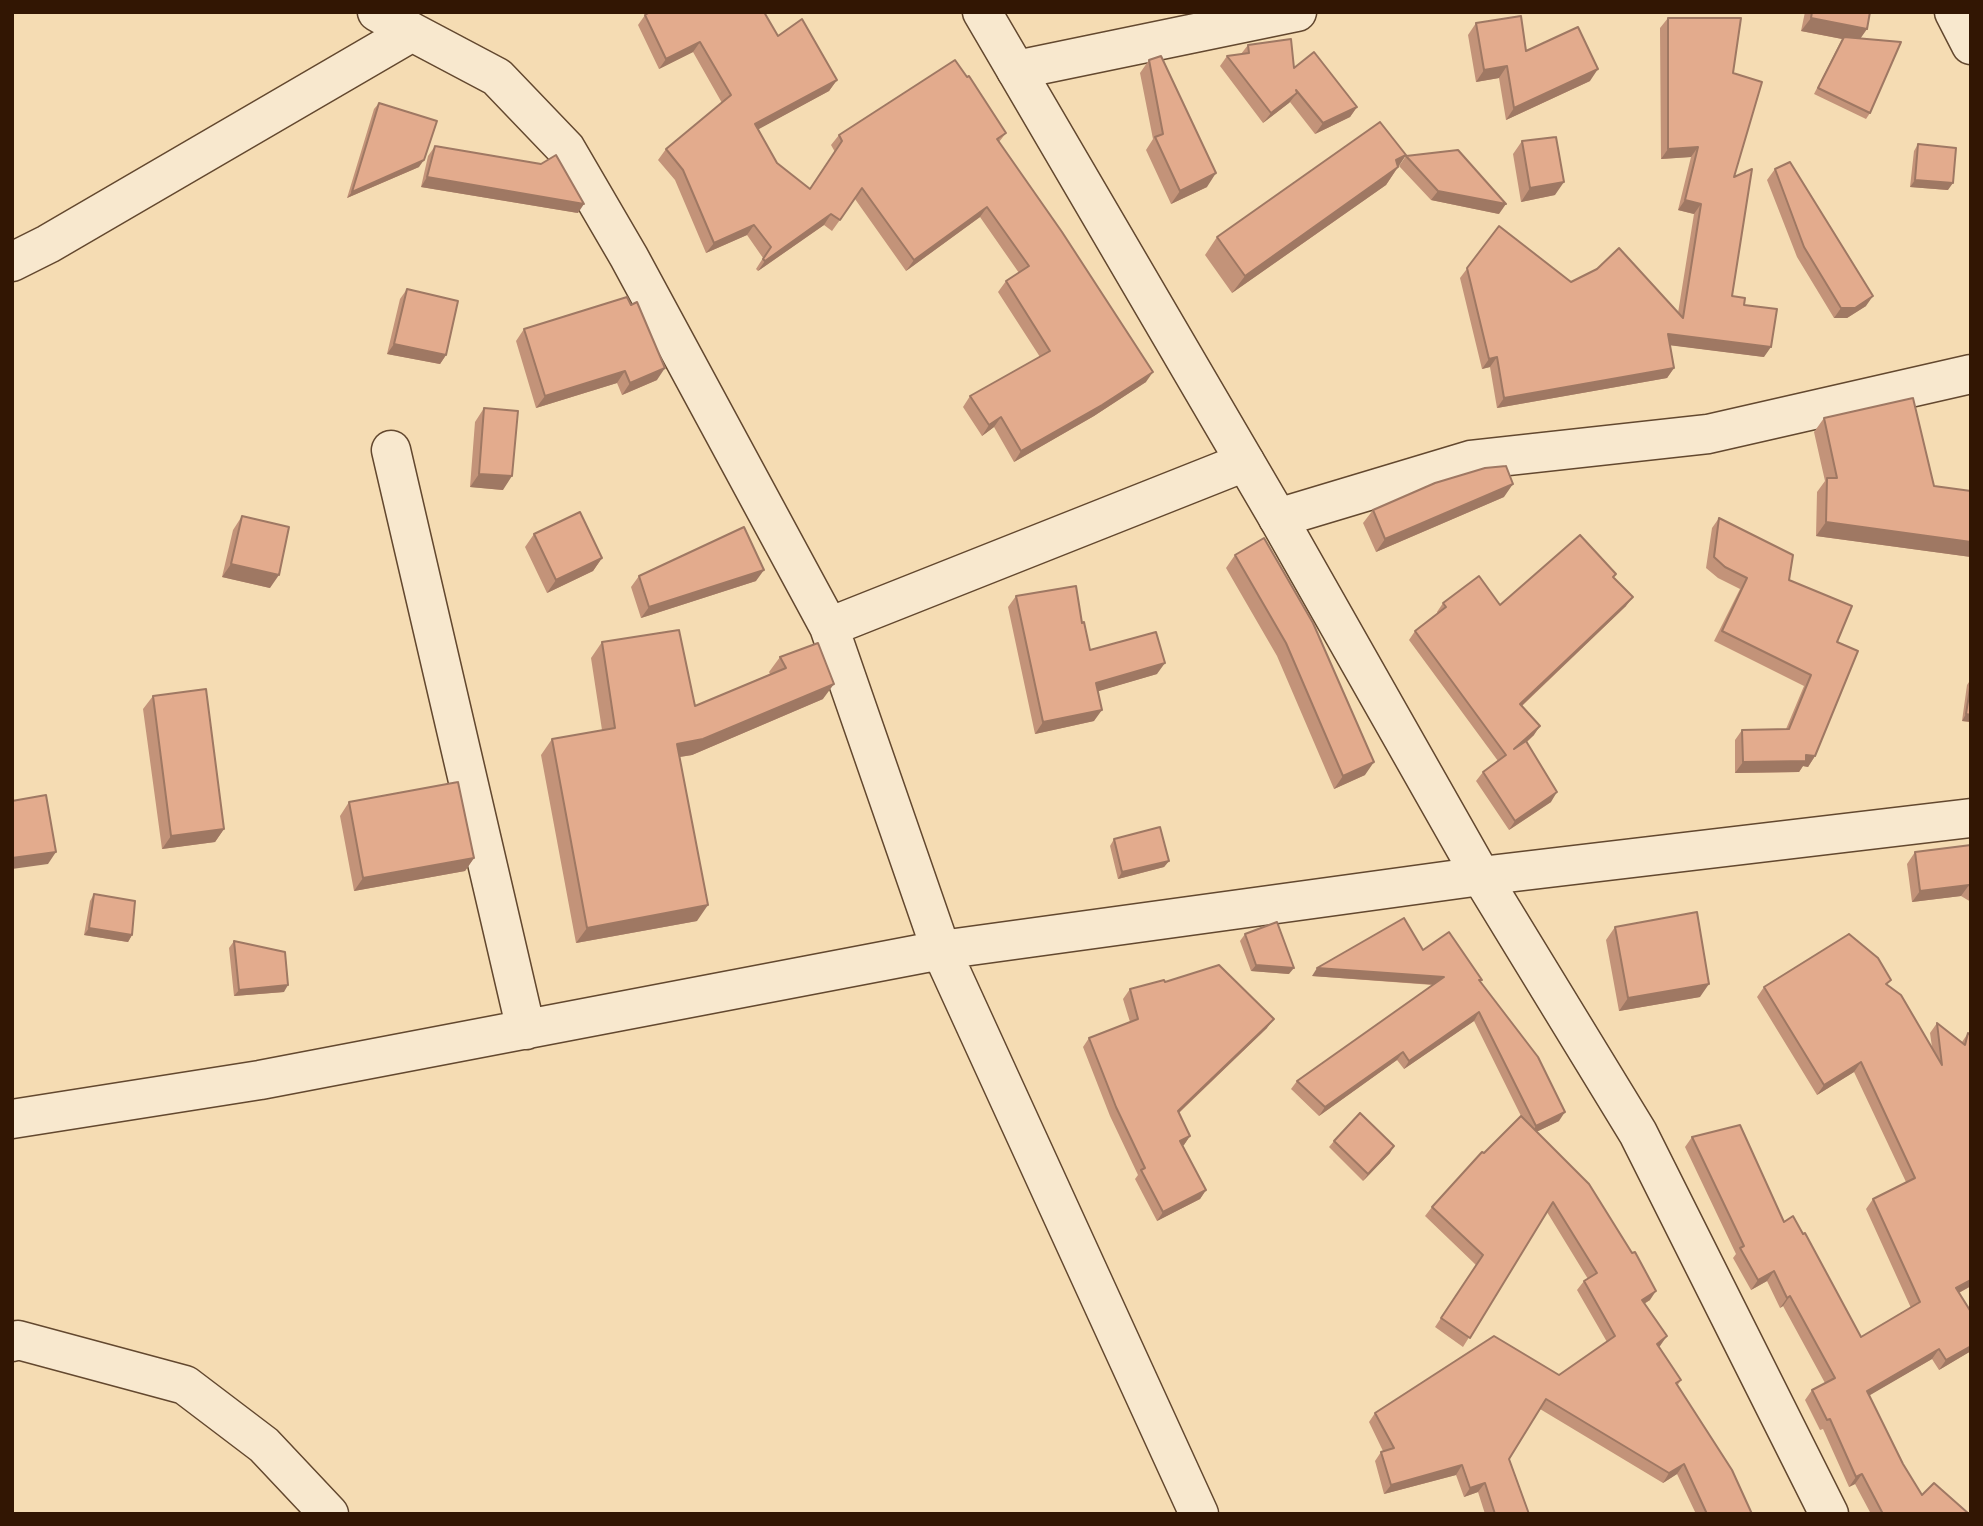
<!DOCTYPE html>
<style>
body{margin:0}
#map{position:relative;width:1983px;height:1526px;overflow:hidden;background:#f5dcb3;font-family:"Libre Caslon Text",serif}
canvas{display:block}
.frame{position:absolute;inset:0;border:14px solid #321603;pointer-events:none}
</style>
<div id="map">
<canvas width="1983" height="1526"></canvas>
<div class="frame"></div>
</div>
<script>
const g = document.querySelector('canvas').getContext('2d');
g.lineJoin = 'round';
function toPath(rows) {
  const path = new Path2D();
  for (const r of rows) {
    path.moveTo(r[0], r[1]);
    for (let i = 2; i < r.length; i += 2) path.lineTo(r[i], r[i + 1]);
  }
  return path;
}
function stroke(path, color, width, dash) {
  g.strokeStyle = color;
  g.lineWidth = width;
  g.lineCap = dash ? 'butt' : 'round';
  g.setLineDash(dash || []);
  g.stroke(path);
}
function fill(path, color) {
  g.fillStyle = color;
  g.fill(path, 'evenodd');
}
const minor = toPath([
 [377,12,412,32],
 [1954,12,1971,45],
 [1016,70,1297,12],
 [12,262,48,244,412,32,497,77,566,149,629,257,829,627,941,950,1199,1514],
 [391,450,526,1030],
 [1278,518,1471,460,1708,434,1971,374],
 [829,627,1245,462],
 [12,1119,260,1080,941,950,1481,876,1971,818],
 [12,1342,18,1340,185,1385,264,1445,329,1514]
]);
const tertiary = toPath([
 [982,12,1278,518,1481,876,1638,1133,1829,1514]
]);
const wall = toPath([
 [1805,12,1870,12,1867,29,1860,38,1870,113,1866,119,1814,94,1842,39,1801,31],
 [645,15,778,36,837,80,829,91,758,129,777,163,810,189,835,152,831,145,839,135,1006,133,999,142,1146,382,1094,416,1014,462,994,427,982,436,963,407,970,396,1040,357,998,292,1006,281,1019,273,980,217,906,271,855,199,832,231,824,225,758,271,756,269,763,258,747,235,706,253,675,180,658,160,666,149,722,103,693,52,659,69,638,25],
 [1668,18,1733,73,1734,177,1732,296,1744,305,1764,357,1670,345,1674,368,1667,378,1497,408,1490,367,1482,369,1460,278,1499,226,1571,282,1678,313,1694,214,1678,210,1691,157,1661,159,1660,28],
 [1476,23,1526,51,1590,81,1506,120,1499,78,1476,82,1468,35],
 [1248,45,1294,68,1357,107,1350,117,1315,134,1290,102,1263,123,1220,66,1227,56,1241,54],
 [1149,60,1207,187,1171,204,1146,150,1153,139,1140,73],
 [379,103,419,167,347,198,374,109],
 [1522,141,1555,195,1521,202,1513,154],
 [1918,144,1948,190,1910,187,1914,151],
 [435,146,578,213,421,187,428,156],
 [1406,155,1386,185,1232,293,1205,255,1217,237],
 [1406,156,1499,214,1431,200,1399,166],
 [1775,169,1866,306,1847,318,1834,318,1797,257,1767,180],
 [407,289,446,355,440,364,387,354,400,299],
 [524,329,657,380,622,395,617,383,536,408,516,341],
 [484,408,503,490,470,487,475,422],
 [1824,418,1934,486,1971,491,1971,557,1816,536,1817,492,1825,481,1814,432],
 [1504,497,1376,552,1363,523,1373,510],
 [242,516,270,588,222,577,233,530],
 [1719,518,1789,580,1837,642,1815,756,1808,767,1803,766,1799,772,1735,773,1735,740,1742,730,1786,729,1804,686,1714,641,1740,589,1718,578,1706,568,1712,528],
 [534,534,602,558,593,571,547,593,525,547],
 [1235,555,1365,775,1334,789,1277,656,1226,568],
 [639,576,756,581,641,618,631,587],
 [1613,577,1626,606,1522,706,1534,735,1527,742,1551,802,1509,830,1476,781,1483,772,1498,761,1409,640,1415,631,1438,614,1437,612,1443,603,1500,605],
 [1016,596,1082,623,1090,650,1157,674,1098,691,1094,721,1035,734,1008,607],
 [602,642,695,706,770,674,769,672,780,657,823,699,692,755,680,757,697,921,576,943,541,755,552,739,602,730,591,658],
 [1971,679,1971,722,1962,721,1967,685],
 [153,696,224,829,215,842,162,849,143,709],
 [349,802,474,858,465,871,354,891,340,816],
 [1114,839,1169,861,1164,867,1118,879,1110,846],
 [1971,845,1971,902,1961,896,1912,902,1907,864,1915,852],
 [94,894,132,935,128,942,84,935,90,901],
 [1615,927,1700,997,1619,1011,1606,940],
 [1245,934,1289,974,1251,971,1240,941],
 [234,941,284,992,234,996,229,948],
 [1423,950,1482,980,1480,982,1559,1121,1536,1132,1650,1300,1644,1304,1660,1346,1659,1347,1681,1380,1677,1386,1752,1514,1696,1514,1677,1474,1663,1483,1540,1409,1509,1459,1529,1514,1485,1514,1478,1492,1464,1497,1456,1475,1384,1494,1375,1461,1381,1452,1383,1451,1369,1422,1375,1413,1559,1375,1607,1342,1577,1290,1584,1281,1588,1279,1547,1212,1463,1347,1435,1327,1476,1265,1425,1216,1432,1207,1521,1116,1474,1021,1404,1069,1397,1060,1319,1116,1291,1089,1297,1081,1433,985,1312,976],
 [1165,982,1267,1028,1179,1113,1190,1136,1183,1146,1206,1190,1200,1199,1157,1221,1135,1179,1138,1175,1110,1116,1083,1047,1089,1038,1130,1022,1123,999,1130,989],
 [1888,985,1932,1047,1930,1033,1937,1023,1962,1042,1968,1033,1971,1286,1959,1293,1971,1351,1939,1370,1932,1359,1869,1395,1903,1464,1922,1495,1969,1514,1871,1514,1855,1484,1849,1487,1823,1429,1820,1430,1805,1400,1812,1390,1825,1383,1783,1306,1780,1308,1767,1281,1751,1290,1733,1258,1736,1254,1685,1147,1692,1137,1784,1222,1861,1337,1911,1308,1866,1209,1873,1199,1906,1182,1854,1072,1817,1095,1757,997,1764,987],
 [1334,1141,1390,1153,1363,1181,1329,1147]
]);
const shadedWall = toPath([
 [1811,18,1867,29,1858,42,1801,31],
 [700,42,693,52,659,69,666,59],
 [1507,66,1499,78,1476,82,1484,70],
 [1598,69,1590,81,1506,120,1514,108],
 [837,80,829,91,748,135,755,124],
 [1297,93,1289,103,1263,123,1271,113],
 [1357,107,1350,117,1315,134,1323,123],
 [1698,147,1691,157,1661,159,1668,149],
 [1406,155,1386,185,1232,293,1245,276,1396,160],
 [424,160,419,167,347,198,352,192],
 [1216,173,1207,187,1171,204,1180,191],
 [427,177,584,204,578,213,421,187],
 [1915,180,1953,183,1948,190,1910,187],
 [1564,182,1555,195,1521,202,1530,188],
 [1438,191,1506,204,1499,214,1431,200],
 [1685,200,1701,204,1694,214,1678,210],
 [987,207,980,217,906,271,914,260],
 [831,214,824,225,758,271,765,261],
 [754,225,747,235,706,253,714,243],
 [1873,296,1866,306,1847,318,1834,318,1841,308],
 [1668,334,1771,347,1764,357,1660,344],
 [394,344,446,355,440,364,387,354],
 [1497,357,1490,367,1482,369,1489,359],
 [665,368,657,380,622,395,630,383],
 [1674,368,1667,378,1497,408,1504,398],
 [625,371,617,383,536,408,545,396],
 [1153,372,1146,382,1094,416,1014,462,1021,451],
 [1001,417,994,427,982,436,989,425],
 [479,474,512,476,503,490,470,487],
 [1513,484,1504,497,1376,552,1385,539],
 [1826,522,1971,542,1971,557,1816,536],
 [602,558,593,571,547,593,556,580],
 [231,564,279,575,270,588,222,577],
 [764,570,756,581,641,618,649,607],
 [1633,597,1626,606,1514,713,1520,704],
 [1165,663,1157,674,1089,694,1096,683],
 [834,684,823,699,692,755,666,759,677,744],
 [1102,710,1094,721,1035,734,1043,722],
 [1966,714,1971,715,1971,722,1962,721],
 [1540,726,1534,735,1508,758,1514,749],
 [1806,755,1815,756,1808,767,1803,766,1799,772,1735,773,1743,762],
 [1374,762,1365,775,1334,789,1343,776],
 [1557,792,1551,802,1509,830,1515,821],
 [224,829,215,842,162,849,171,836],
 [56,852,48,864,12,869,12,858],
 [474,858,465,871,354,891,363,878],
 [1169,861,1164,867,1118,879,1122,872],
 [1969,885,1961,896,1912,902,1920,891],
 [708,905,697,921,576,943,587,928],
 [89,928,132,935,128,942,84,935],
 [1256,965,1294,968,1289,974,1251,971],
 [1317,968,1444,977,1439,985,1312,976],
 [1709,984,1700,997,1619,1011,1628,998],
 [288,985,284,992,234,996,239,990],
 [1479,1012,1474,1021,1404,1069,1409,1061],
 [1274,1019,1267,1028,1171,1120,1178,1111],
 [1403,1052,1397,1060,1319,1116,1325,1107],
 [1861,1062,1854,1072,1817,1095,1824,1085],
 [1565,1112,1559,1121,1530,1135,1536,1126],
 [1190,1136,1184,1145,1174,1150,1180,1141],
 [1394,1146,1390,1153,1363,1181,1368,1174],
 [1206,1190,1200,1199,1157,1221,1163,1212],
 [1774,1271,1767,1281,1751,1290,1758,1280],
 [1971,1280,1971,1286,1949,1298,1956,1288],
 [1656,1291,1650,1300,1635,1309,1642,1300],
 [1790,1296,1783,1306,1780,1308,1787,1298],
 [1667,1336,1660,1346,1650,1353,1657,1344],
 [1971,1346,1971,1351,1939,1370,1946,1360],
 [1939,1349,1932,1359,1860,1401,1867,1391],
 [1684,1464,1677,1474,1663,1483,1669,1473],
 [1462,1465,1456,1475,1384,1494,1391,1485],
 [1862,1474,1855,1484,1849,1487,1856,1477],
 [1485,1483,1478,1492,1464,1497,1470,1488]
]);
const building = toPath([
 [650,12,764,12,778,36,802,19,837,80,755,124,777,163,810,189,842,141,839,135,955,60,967,77,969,76,1006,133,997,139,1062,232,1153,372,1102,405,1021,451,1001,417,989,425,970,396,1050,351,1006,281,1029,266,987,207,914,260,862,188,840,220,831,214,765,261,763,259,771,247,754,225,714,243,683,170,666,149,731,95,700,42,666,59,645,15,650,12],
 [1812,12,1870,12,1867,29,1811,18,1812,12],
 [1521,16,1526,51,1578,27,1598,69,1514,108,1507,66,1484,70,1476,23,1521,16],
 [1668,18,1741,18,1733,73,1762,82,1734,177,1752,169,1732,296,1745,298,1744,305,1777,309,1771,347,1668,334,1674,368,1504,398,1497,357,1489,359,1467,268,1499,226,1571,282,1597,269,1619,248,1683,318,1701,204,1685,200,1698,147,1668,149,1668,18],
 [1844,37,1901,42,1870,113,1818,88,1844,37],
 [1291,39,1294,68,1314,52,1357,107,1323,123,1296,90,1297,93,1271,113,1227,56,1249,53,1248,45,1291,39],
 [1161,56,1216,173,1180,191,1155,137,1163,134,1149,60,1161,56],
 [379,103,437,121,424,160,352,192,379,103],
 [1380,122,1406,155,1396,160,1398,167,1245,276,1217,237,1380,122],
 [1556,137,1564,182,1530,188,1522,141,1556,137],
 [1918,144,1956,148,1953,183,1915,180,1918,144],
 [435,146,541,164,556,155,584,204,427,177,435,146],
 [1458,150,1506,204,1438,191,1406,156,1458,150],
 [1790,162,1873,296,1855,308,1841,308,1804,247,1775,169,1790,162],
 [407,289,458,301,446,355,394,344,407,289],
 [627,297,631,305,637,302,665,368,630,383,625,371,545,396,524,329,627,297],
 [1913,398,1934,486,1971,491,1971,542,1826,522,1827,478,1837,478,1824,418,1913,398],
 [484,408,518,411,512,476,479,474,484,408],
 [1506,466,1513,484,1385,539,1373,510,1435,483,1485,468,1506,466],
 [580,512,602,558,556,580,534,534,580,512],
 [242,516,289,527,279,575,231,564,242,516],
 [1719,518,1793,555,1789,580,1852,606,1837,642,1858,651,1815,756,1806,755,1806,761,1743,762,1742,730,1789,729,1811,675,1722,631,1747,578,1725,567,1714,557,1719,518],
 [744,527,764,570,649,607,639,576,744,527],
 [1580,535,1616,574,1613,577,1633,597,1520,704,1540,726,1514,749,1526,741,1557,792,1515,821,1483,772,1506,755,1415,631,1446,607,1443,603,1479,576,1500,605,1580,535],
 [1264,538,1313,623,1374,762,1343,776,1286,643,1235,555,1264,538],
 [1076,586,1082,623,1084,622,1090,650,1156,632,1165,663,1096,683,1102,710,1043,722,1016,596,1076,586],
 [679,630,695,706,786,668,780,657,818,643,834,684,703,739,677,744,708,905,587,928,552,739,615,728,602,642,679,630],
 [1971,682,1971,715,1966,714,1971,682],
 [206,689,224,829,171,836,153,696,206,689],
 [458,782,474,858,363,878,349,802,458,782],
 [46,795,56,852,12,858,12,801,46,795],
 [1160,827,1169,861,1122,872,1114,839,1160,827],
 [1971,845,1971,886,1969,885,1920,891,1915,852,1971,845],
 [94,894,135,901,132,935,89,928,94,894],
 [1697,912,1709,984,1628,998,1615,927,1697,912],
 [1404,918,1423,950,1449,932,1482,980,1479,980,1538,1057,1565,1112,1536,1126,1479,1012,1409,1061,1403,1052,1325,1107,1297,1081,1444,977,1317,968,1404,918],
 [1277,922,1294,968,1256,965,1245,934,1277,922],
 [1849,934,1878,958,1891,980,1886,984,1901,995,1942,1065,1937,1023,1965,1045,1968,1033,1971,1035,1971,1280,1956,1288,1971,1312,1971,1346,1946,1360,1939,1349,1867,1391,1903,1464,1922,1495,1934,1483,1969,1514,1883,1514,1862,1474,1856,1477,1830,1419,1827,1420,1812,1390,1835,1378,1790,1296,1787,1298,1774,1271,1758,1280,1740,1248,1744,1246,1692,1137,1740,1125,1784,1222,1793,1216,1803,1234,1805,1233,1861,1337,1920,1302,1873,1199,1915,1178,1861,1062,1824,1085,1764,987,1849,934],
 [234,941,285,952,288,985,239,990,234,941],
 [1219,965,1274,1019,1178,1111,1190,1136,1180,1141,1206,1190,1163,1212,1141,1170,1145,1168,1116,1107,1089,1038,1138,1019,1130,989,1164,980,1165,982,1219,965],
 [1360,1113,1394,1146,1368,1174,1334,1141,1360,1113],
 [1521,1116,1589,1184,1632,1253,1635,1252,1656,1291,1642,1300,1667,1336,1657,1344,1681,1380,1676,1383,1732,1470,1752,1514,1707,1514,1684,1464,1669,1473,1546,1399,1509,1459,1529,1514,1495,1514,1485,1483,1470,1488,1462,1465,1391,1485,1381,1452,1394,1448,1375,1413,1494,1336,1559,1375,1615,1336,1584,1281,1597,1273,1553,1202,1470,1338,1441,1318,1483,1255,1432,1207,1482,1152,1484,1153,1521,1116]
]);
stroke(minor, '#63482f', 41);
stroke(tertiary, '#63482f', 41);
stroke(minor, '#f8e8ce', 38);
stroke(tertiary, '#f8e8ce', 38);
fill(wall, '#c39379');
fill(shadedWall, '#9f7863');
fill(building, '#e3ab8d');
stroke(building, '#9f7863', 2);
</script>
